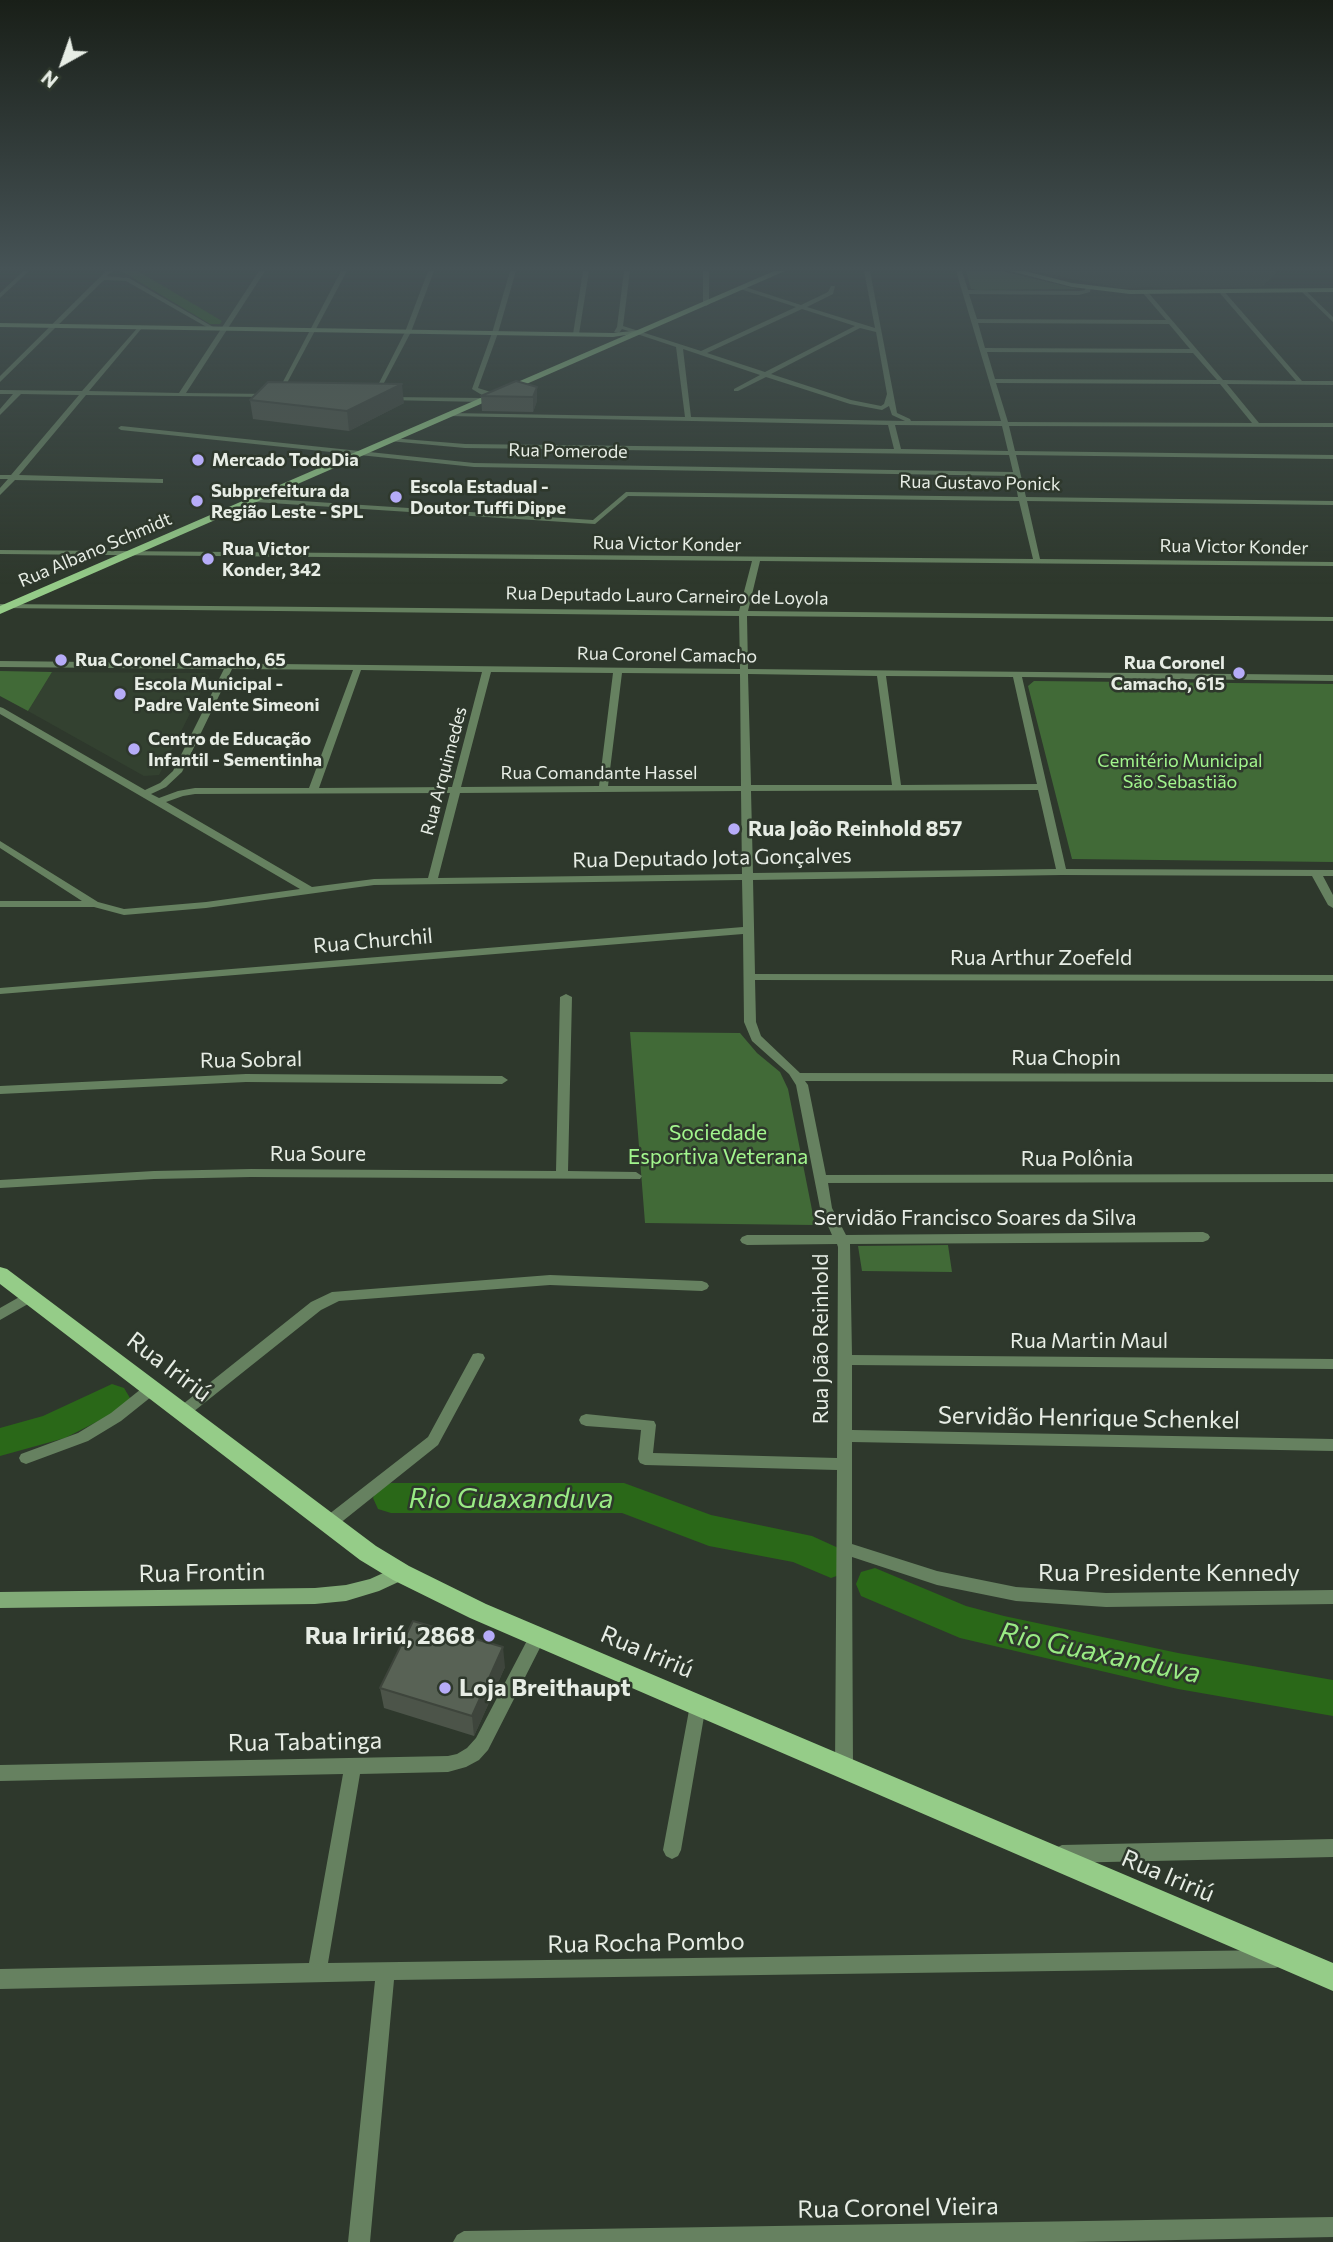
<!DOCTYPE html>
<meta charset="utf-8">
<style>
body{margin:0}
#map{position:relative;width:1333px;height:2242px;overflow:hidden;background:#2e382c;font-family:Commissioner,sans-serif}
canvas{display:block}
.north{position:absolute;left:28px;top:28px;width:70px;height:70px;-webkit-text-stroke:5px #2e382c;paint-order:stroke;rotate:220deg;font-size:19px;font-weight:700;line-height:28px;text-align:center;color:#e7ede5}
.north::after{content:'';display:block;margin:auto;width:24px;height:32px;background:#e7ede5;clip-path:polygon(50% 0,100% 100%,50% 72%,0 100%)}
</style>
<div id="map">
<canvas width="1333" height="2242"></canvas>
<div class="north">N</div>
</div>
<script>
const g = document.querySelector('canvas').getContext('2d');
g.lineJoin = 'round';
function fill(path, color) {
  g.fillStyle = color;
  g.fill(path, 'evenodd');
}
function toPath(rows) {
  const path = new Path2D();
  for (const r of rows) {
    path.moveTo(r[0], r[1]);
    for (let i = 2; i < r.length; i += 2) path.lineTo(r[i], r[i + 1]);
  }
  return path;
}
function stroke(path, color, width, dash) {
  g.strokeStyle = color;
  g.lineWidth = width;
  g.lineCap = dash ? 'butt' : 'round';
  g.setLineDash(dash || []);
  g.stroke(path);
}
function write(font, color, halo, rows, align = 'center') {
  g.font = font + ' Commissioner,sans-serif';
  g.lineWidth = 5;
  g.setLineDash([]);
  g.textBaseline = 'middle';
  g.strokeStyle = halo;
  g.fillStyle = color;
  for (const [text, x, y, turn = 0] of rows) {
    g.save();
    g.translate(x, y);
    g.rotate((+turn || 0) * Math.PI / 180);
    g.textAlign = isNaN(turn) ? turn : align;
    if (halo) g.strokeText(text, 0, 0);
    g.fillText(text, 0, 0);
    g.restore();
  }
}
const built = toPath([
 [1030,271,1275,271,1277,273,1262,287,1119,288],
 [52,672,205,673,209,676,159,775,144,776,28,711]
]);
const green = toPath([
 [966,271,1002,271,1078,289,977,290,971,289],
 [0,671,52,672,28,711,0,696],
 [1034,681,1333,684,1333,862,1072,859,1028,686],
 [630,1032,740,1033,757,1053,780,1072,788,1089,815,1225,645,1223],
 [948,1245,952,1272,862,1271,858,1246]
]);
const river = toPath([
 [121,271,138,271,222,321,220,324,210,324,121,271],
 [112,1384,124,1388,130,1398,124,1408,65,1438,0,1456,0,1428,43,1416,112,1384],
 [391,1483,624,1483,711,1515,812,1536,845,1551,850,1562,845,1573,831,1578,793,1562,709,1546,622,1513,391,1513,378,1509,373,1498,378,1487,391,1483],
 [875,1568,966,1606,1004,1616,1178,1653,1333,1680,1333,1716,1178,1689,960,1638,861,1596,856,1584,861,1572,875,1568]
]);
const street = toPath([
 [23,271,29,271,0,298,0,293,23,271],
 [106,271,112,271,107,276,129,278,215,328,210,329,126,281,104,280,0,382,0,376,106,271],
 [259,271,265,271,186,393,269,394,271,395,271,397,86,395,19,475,160,479,163,479,163,483,15,480,0,495,0,488,8,479,0,479,0,475,11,475,79,395,21,394,0,415,0,409,13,394,0,394,0,390,82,391,140,325,142,328,89,391,179,393,259,271],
 [341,271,347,271,280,396,275,397,341,271],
 [428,271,434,271,411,332,376,398,371,399,405,332,428,271],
 [510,271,516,271,498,333,478,388,497,394,494,396,482,395,472,389,492,333,510,271],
 [583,271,589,271,579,334,576,336,573,334,583,271],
 [624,271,630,271,623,326,701,351,796,307,740,289,742,286,801,305,828,292,831,286,835,286,833,294,807,307,875,328,864,271,870,271,897,413,910,419,911,421,1001,421,956,271,962,271,968,290,1079,291,1085,290,1086,286,1091,287,1090,292,1079,295,969,294,977,319,1166,320,1142,292,1147,291,1223,380,1296,381,1218,291,1223,290,1302,381,1333,381,1333,385,1227,384,1259,423,1333,423,1333,427,1009,426,1015,451,1333,455,1333,459,1016,455,1026,497,1333,501,1333,505,1027,501,1040,559,1333,562,1333,566,760,561,748,611,1333,617,1333,621,747,616,748,669,1333,675,1333,681,1022,677,1066,869,1333,870,1333,876,1323,876,1333,895,1333,908,1328,905,1312,876,1062,875,753,880,755,974,1333,975,1333,981,755,980,756,1022,761,1036,800,1073,1333,1074,1333,1082,805,1081,808,1085,826,1175,1333,1174,1333,1182,828,1183,832,1208,846,1235,1203,1232,1208,1234,1210,1237,1208,1240,1203,1242,850,1244,852,1355,1333,1359,1333,1369,852,1365,852,1430,1333,1439,1333,1451,852,1442,852,1544,937,1571,1016,1587,1106,1593,1333,1590,1333,1604,1106,1607,1016,1601,937,1585,852,1557,853,1768,850,1774,844,1776,838,1774,835,1768,837,1470,645,1465,640,1463,638,1459,641,1430,586,1426,581,1424,579,1420,581,1416,586,1414,654,1421,656,1425,653,1453,837,1458,838,1247,837,1244,747,1245,742,1243,740,1240,742,1237,747,1235,832,1235,820,1208,796,1085,789,1074,752,1041,744,1022,743,934,0,994,0,988,743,927,742,880,374,885,206,908,124,915,94,907,0,907,0,901,82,901,0,848,0,841,98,902,124,909,206,902,300,889,0,714,0,707,3,708,145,790,160,783,173,771,224,669,0,667,0,661,740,669,739,616,0,608,0,604,739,611,752,561,0,554,0,550,1033,559,1019,501,628,496,595,524,255,502,251,500,255,498,593,520,626,492,1018,497,1014,476,474,467,121,430,118,428,121,426,474,463,1013,472,1009,455,465,448,389,441,389,439,391,438,465,444,894,449,888,425,448,416,448,414,450,413,685,417,676,347,622,329,619,333,614,332,617,327,624,271],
 [802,309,855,326,765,372,707,353,802,309],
 [978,323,1169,324,1190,349,985,348,978,323],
 [860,328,876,332,887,394,884,404,881,406,851,400,771,374,860,328],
 [683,349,760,375,734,389,734,391,738,391,766,377,850,404,882,410,889,406,892,415,905,421,691,417,683,349],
 [987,352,1193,353,1217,380,995,379,987,352],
 [996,383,1220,384,1252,423,1008,422,996,383],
 [895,425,1002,426,1008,451,901,449,895,425],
 [232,669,353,670,309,788,195,788,178,791,159,798,151,794,166,787,182,772,232,669],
 [361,670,482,672,452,787,319,788,361,670],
 [491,672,613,673,599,786,461,787,491,672],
 [622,673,740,674,741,786,608,786,622,673],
 [748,674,877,676,892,785,751,785,748,674],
 [886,676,1013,677,1037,784,901,785,886,676],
 [1038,790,1056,869,753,873,751,791,1038,790],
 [741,791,742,874,438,878,460,793,741,791],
 [450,793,428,878,374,879,312,887,166,802,183,796,195,794,450,793],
 [703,271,709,271,709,304,706,306,703,304,703,271],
 [1304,289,1333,317,1333,322,1302,292,1304,289],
 [389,397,483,398,486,400,483,402,387,400,387,398,389,397],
 [566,994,572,997,568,1171,636,1172,642,1176,640,1179,251,1177,154,1179,0,1188,0,1180,154,1171,251,1169,556,1171,560,997,566,994],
 [246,1074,502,1076,508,1080,502,1084,246,1082,0,1094,0,1086,246,1074],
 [550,1275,702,1281,707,1283,709,1286,707,1289,702,1291,550,1285,339,1301,321,1310,188,1416,183,1418,178,1416,176,1412,178,1408,311,1302,332,1292,550,1275],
 [30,1291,35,1292,37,1296,35,1300,0,1320,0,1308,30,1291],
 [478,1353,483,1354,485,1358,438,1445,334,1528,329,1529,324,1528,321,1523,324,1518,428,1437,473,1354,478,1353],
 [151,1383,156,1385,158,1389,156,1393,121,1421,88,1441,26,1464,21,1462,19,1458,21,1454,78,1433,111,1413,146,1385,151,1383],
 [538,1629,544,1631,546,1636,488,1750,479,1760,466,1767,448,1772,360,1774,328,1963,1275,1950,1282,1952,1284,1959,1282,1966,1275,1968,394,1980,370,2242,348,2242,375,1981,0,1989,0,1969,309,1963,343,1774,0,1781,0,1765,448,1756,457,1754,467,1748,476,1738,532,1631,538,1629],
 [698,1697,704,1700,706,1705,681,1850,678,1856,672,1859,666,1856,663,1850,690,1705,692,1700,698,1697],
 [1333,1839,1333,1857,1062,1863,1056,1860,1053,1854,1056,1848,1062,1845,1333,1839],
 [1333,2217,1333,2237,1073,2242,453,2242,457,2235,464,2231,1333,2217]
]);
const secondary = toPath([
 [0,323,613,333,642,330,645,332,613,337,0,327,0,323],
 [401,1565,407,1568,410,1573,407,1578,379,1591,346,1601,315,1604,0,1608,0,1592,315,1588,346,1585,370,1579,401,1565]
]);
const primary = toPath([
 [774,271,785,271,0,614,0,606,774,271],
 [1010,271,1025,271,1072,283,1130,290,1333,288,1333,292,1130,294,1072,287,1010,271],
 [0,1267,7,1269,376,1546,409,1566,486,1604,1333,1963,1333,1991,470,1618,393,1580,360,1560,0,1284,0,1267]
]);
const wall = toPath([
 [516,381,537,401,533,412,482,411,481,396],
 [250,400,404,403,349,431,253,419],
 [505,1667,474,1736,384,1708,380,1688]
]);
const shadedWall = toPath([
 [402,384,404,403,349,431,347,411],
 [537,387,537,401,533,412,533,397],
 [503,1647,505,1667,474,1736,472,1716]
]);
const building = toPath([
 [516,381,537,387,533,397,481,396,516,381],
 [268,382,402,384,347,411,250,400,268,382],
 [413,1621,503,1647,472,1716,380,1688,413,1621]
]);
const markers = [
 [198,460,7,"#b6acf8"],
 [396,497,7,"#b6acf8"],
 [197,501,7,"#b6acf8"],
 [208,559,7,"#b6acf8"],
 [61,660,7,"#b6acf8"],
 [1239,673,7,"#b6acf8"],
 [120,694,7,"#b6acf8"],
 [134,749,7,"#b6acf8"],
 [734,829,7,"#b6acf8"],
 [489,1636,7,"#b6acf8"],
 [445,1688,7,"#b6acf8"]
];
const farStreetnames = [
 ["Rua Pomerode",568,451,1],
 ["Rua Gustavo Ponick",980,483,1],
 ["Rua Victor Konder",667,544,1],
 ["Rua Victor Konder",1234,547,1],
 ["Rua Albano Schmidt",95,550,-23],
 ["Rua Deputado Lauro Carneiro de Loyola",667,596,1],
 ["Rua Coronel Camacho",667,655,1],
 ["Rua Arquimedes",444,771,-75],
 ["Rua Comandante Hassel",599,773]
];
const farPoinames = [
 ["Mercado TodoDia",212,460],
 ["Escola Estadual -",410,487],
 ["Doutor Tuffi Dippe",410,508],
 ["Subprefeitura da",211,491],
 ["Região Leste - SPL",211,512],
 ["Rua Victor",222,549],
 ["Konder, 342",222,570],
 ["Rua Coronel Camacho, 65",75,660],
 ["Rua Coronel",1225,663,"right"],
 ["Camacho, 615",1225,684,"right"],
 ["Escola Municipal -",134,684],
 ["Padre Valente Simeoni",134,705],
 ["Centro de Educação",148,739],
 ["Infantil - Sementinha",148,760]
];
const farParknames = [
 ["Cemitério Municipal",1180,761],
 ["São Sebastião",1180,782]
];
const poiNames = [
 ["Rua João Reinhold 857",748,829]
];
const streetNames = [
 ["Rua Deputado Jota Gonçalves",712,858,-1],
 ["Rua Churchil",373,941,-5],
 ["Rua Arthur Zoefeld",1041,958],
 ["Rua Chopin",1066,1058],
 ["Rua Sobral",251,1060,-1],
 ["Rua Soure",318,1154],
 ["Rua Polônia",1077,1159],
 ["Servidão Francisco Soares da Silva",975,1218],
 ["Rua João Reinhold",821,1339,-90],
 ["Rua Martin Maul",1089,1341]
];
const parkNames = [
 ["Sociedade",718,1133],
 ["Esportiva Veterana",718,1157]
];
const nearStreetnames = [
 ["Rua Iririú",169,1367,37],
 ["Servidão Henrique Schenkel",1089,1418,1],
 ["Rua Frontin",202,1573,-1],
 ["Rua Presidente Kennedy",1169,1573],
 ["Rua Iririú",647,1652,23],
 ["Rua Tabatinga",305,1742,-1],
 ["Rua Iririú",1168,1876,23],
 ["Rua Rocha Pombo",646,1943,-1],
 ["Rua Coronel Vieira",898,2208,-1]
];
const nearPoinames = [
 ["Rua Iririú, 2868",475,1636],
 ["Loja Breithaupt",459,1688,"left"]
];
const nearWaternames = [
 ["Rio Guaxanduva",511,1499],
 ["Rio Guaxanduva",1100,1653,12]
];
fill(built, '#334130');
fill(green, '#416a37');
fill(river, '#2a6818');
fill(street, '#668160');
fill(secondary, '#81ab77');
fill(primary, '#95cc88');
fill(wall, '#4c5449');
fill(shadedWall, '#3e453c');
fill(building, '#586255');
stroke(building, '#3e453c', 2);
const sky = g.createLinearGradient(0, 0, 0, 585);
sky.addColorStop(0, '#191f18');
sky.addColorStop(0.46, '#465356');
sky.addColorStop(1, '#46535600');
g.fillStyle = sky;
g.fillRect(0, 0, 1333, 585);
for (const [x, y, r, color] of markers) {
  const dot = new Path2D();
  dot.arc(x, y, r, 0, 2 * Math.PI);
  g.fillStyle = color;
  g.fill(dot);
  stroke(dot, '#2e382c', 2.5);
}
write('18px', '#e7ede5', '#2e382c', farStreetnames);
write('bold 18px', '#e7ede5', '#2e382c', farPoinames, 'left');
write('18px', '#a2f58d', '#2e382c', farParknames);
write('bold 21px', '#e7ede5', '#2e382c', poiNames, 'left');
write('21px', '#e7ede5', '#2e382c', streetNames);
write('21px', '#a2f58d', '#2e382c', parkNames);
write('24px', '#e7ede5', '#2e382c', nearStreetnames);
write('bold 24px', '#e7ede5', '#2e382c', nearPoinames, 'right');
write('italic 28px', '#99eb84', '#2e382c', nearWaternames);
</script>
